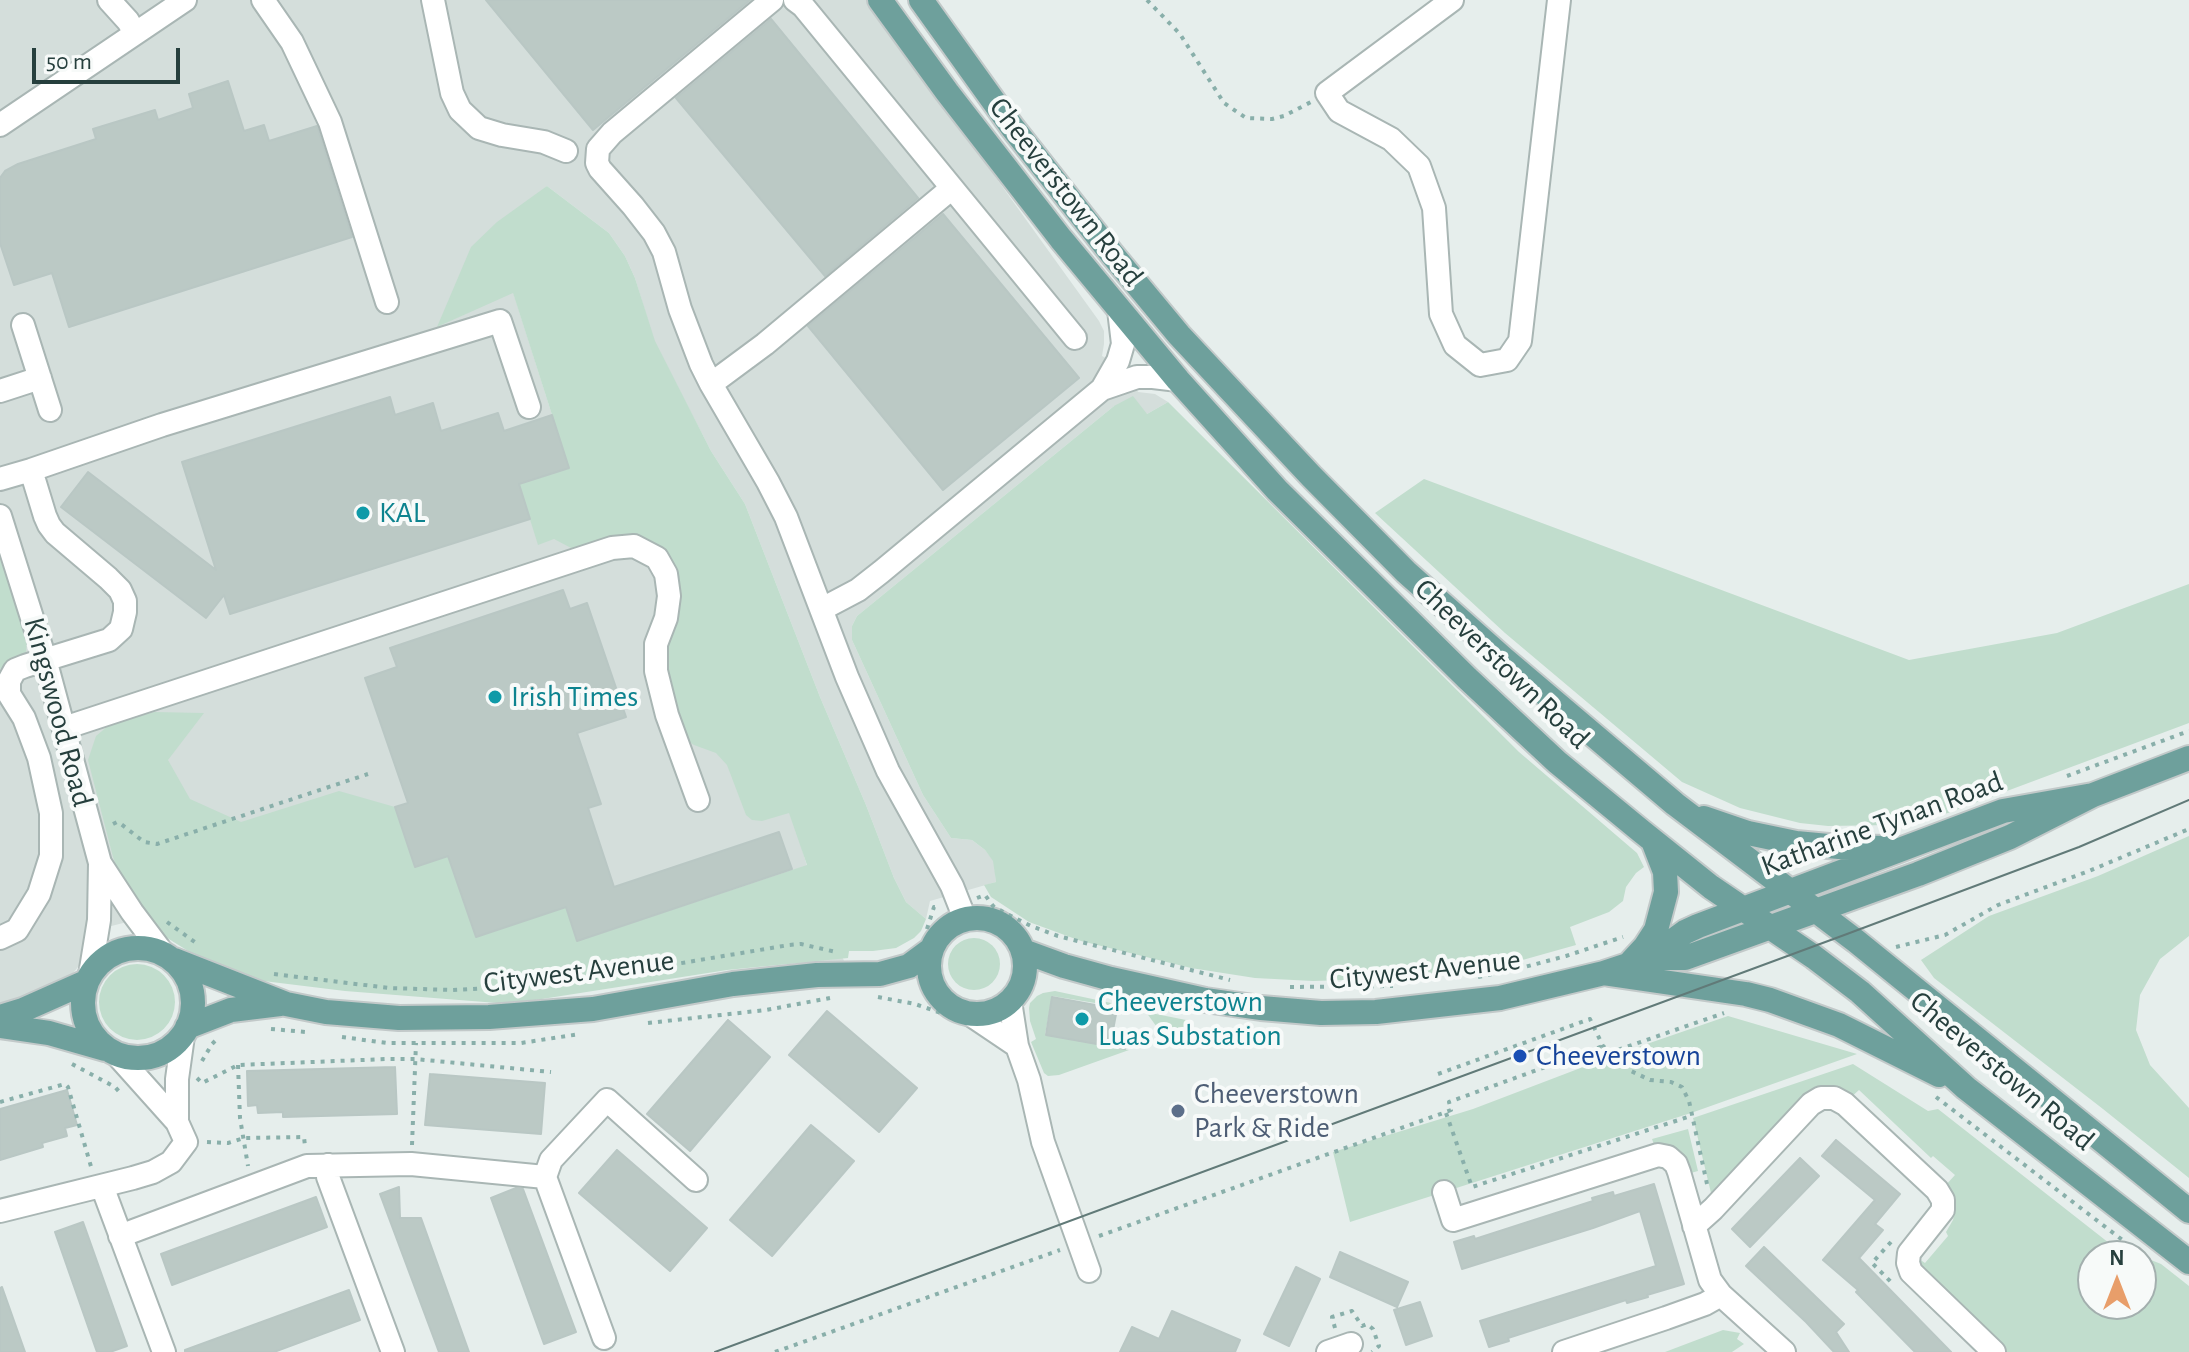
<!DOCTYPE html>
<style>
body{margin:0}
#map{position:relative;width:2189px;height:1352px;overflow:hidden;background:#e6eeec;font-family:"Alegreya Sans",sans-serif}
canvas{display:block}
.north{position:absolute;left:2077px;top:1240px;width:80px;height:80px;box-sizing:border-box;background:#f7faf9;border:2px solid #a3afae;border-radius:50%;rotate:0deg;font-size:22px;font-weight:700;line-height:32px;text-align:center;color:#263f3d}
.north::after{content:'';display:block;margin:auto;width:28px;height:36px;background:#e89e6a;clip-path:polygon(50% 0,100% 100%,50% 72%,0 100%)}
.scale{position:absolute;left:32px;top:48px;width:148px;height:36px;box-sizing:border-box;border:4px solid #263f3d;border-top:0;padding-left:10px;font-size:24px;line-height:28px;white-space:nowrap;color:#263f3d;-webkit-text-stroke:6px #f7faf9;paint-order:stroke}
</style>
<div id="map">
<canvas width="2189" height="1352"></canvas>
<div class="north">N</div>
<div class="scale">50 m</div>
</div>
<script>
const g = document.querySelector('canvas').getContext('2d');
g.lineJoin = 'round';
function fill(path, color) {
  g.fillStyle = color;
  g.fill(path, 'evenodd');
}
function toPath(rows) {
  const path = new Path2D();
  for (const r of rows) {
    if (r.length === 3) {
      path.moveTo(r[0] + r[2], r[1]);
      path.arc(r[0], r[1], r[2], 0, 2 * Math.PI);
      continue;
    }
    path.moveTo(r[0], r[1]);
    for (let i = 2; i < r.length; i += 2) path.lineTo(r[i], r[i + 1]);
  }
  return path;
}
function stroke(path, color, width, dash) {
  g.strokeStyle = color;
  g.lineWidth = width;
  g.lineCap = dash ? 'butt' : 'round';
  g.setLineDash(dash || []);
  g.stroke(path);
}
function write(font, color, halo, rows, align = 'center') {
  g.font = font + ' "Alegreya Sans",sans-serif';
  g.lineWidth = 8;
  g.setLineDash([]);
  g.textBaseline = 'middle';
  g.strokeStyle = halo;
  g.fillStyle = color;
  for (const [text, x, y, turn = 0] of rows) {
    g.save();
    g.translate(x, y);
    g.rotate((+turn || 0) * Math.PI / 180);
    g.textAlign = isNaN(turn) ? turn : align;
    if (halo) g.strokeText(text, 0, 0);
    g.fillText(text, 0, 0);
    g.restore();
  }
}
const built = toPath([
 [0,0,868,0,1099,321,1104,331,1104,344,1102,356,1125,368,1138,392,1155,394,1168,402,1147,414,1114,406,857,616,852,626,852,640,923,795,951,838,972,840,985,850,994,861,996,882,930,901,926,919,906,902,894,878,866,805,820,697,745,504,711,451,654,341,635,278,625,256,609,233,547,186,438,326,513,292,569,468,613,516,650,530,787,797,807,866,844,961,470,980,166,912,88,932,83,961,54,996,0,1009]
]);
const green = toPath([
 [547,186,609,233,625,256,635,278,655,341,711,451,745,504,820,697,866,805,894,878,906,902,926,919,921,931,914,938,896,948,873,951,849,951,848,958,727,970,510,1004,345,991,239,978,201,959,164,936,153,925,124,888,113,857,88,760,96,736,108,726,154,712,204,713,168,760,190,799,241,822,339,791,395,807,415,867,449,855,476,937,566,907,578,941,807,865,789,813,762,821,752,820,746,815,727,765,716,753,694,745,680,736,660,677,661,557,607,539,573,549,554,539,538,545,519,484,569,468,513,293,437,327,471,247,497,222],
 [1133,396,1147,414,1168,402,1519,752,1637,853,1644,867,1636,873,1626,887,1623,901,1609,912,1570,927,1576,945,1519,961,1451,972,1379,979,1313,981,1255,978,1191,968,1081,941,1029,922,991,897,984,885,996,882,993,861,985,850,972,840,951,838,923,795,852,640,852,626,857,616,1114,406],
 [1424,479,1909,660,2057,633,2189,584,2189,723,1948,813,1923,819,1888,825,1828,826,1800,823,1740,808,1682,782,1505,633,1375,513],
 [0,558,27,640,26,652,0,669],
 [2189,836,2189,936,2160,959,2140,995,2136,1030,2150,1065,2189,1108,2189,1178,2103,1109,1934,978,1921,960,1989,916,2098,876],
 [974,964,26],
 [137,1002,38],
 [1055,991,1144,1010,1144,1011,1052,996,1045,1035,1129,1050,1059,1075,1048,1076,1044,1073,1031,1042,1036,1039,1030,1021,1029,1008,1030,1003,1037,996,1043,993],
 [1146,1012,1186,1020,1193,1038,1184,1032,1164,1037],
 [1728,1016,1857,1054,1691,1113,1350,1222,1333,1152,1473,1109,1612,1056],
 [1853,1064,1928,1111,1938,1109,2109,1243,2161,1264,2189,1286,2189,1352,2000,1352,1918,1270,1919,1259,1925,1263,1948,1236,1946,1232,1953,1220,1955,1210,1953,1200,1944,1187,1955,1175,1933,1156,1931,1158,1859,1090,1848,1100,1799,1100,1711,1193,1693,1118],
 [2093,1256,2141,1256,2141,1304,2093,1304],
 [1688,1129,1698,1171,1687,1174,1657,1153,1652,1139],
 [1723,1330,1740,1333,1737,1339,1744,1344,1732,1352,1665,1352]
]);
const building = toPath([
 [486,0,750,0,593,130,486,0],
 [771,19,918,198,825,276,676,98,771,19],
 [228,81,244,131,264,125,269,141,317,126,352,237,69,327,52,273,14,285,0,243,0,178,5,171,18,164,96,139,93,129,155,110,158,120,193,108,189,94,228,81],
 [943,214,1079,378,943,490,808,326,943,214],
 [390,397,395,415,433,403,441,431,498,413,504,431,552,415,569,468,519,484,530,519,230,614,224,595,206,618,61,507,88,472,216,570,182,462,390,397],
 [563,590,570,609,587,603,626,717,577,733,601,804,588,808,614,887,779,832,792,869,577,941,566,907,476,937,448,856,415,867,395,807,408,803,365,678,397,667,390,648,563,590],
 [1052,997,1117,1009,1113,1030,1128,1032,1125,1049,1046,1035,1052,997],
 [827,1011,917,1088,879,1132,789,1055,827,1011],
 [728,1020,770,1057,690,1151,647,1114,728,1020],
 [395,1067,397,1114,283,1117,283,1112,258,1113,257,1105,248,1106,247,1071,395,1067],
 [430,1074,545,1083,541,1134,425,1125,430,1074],
 [67,1090,77,1125,65,1128,67,1136,42,1143,43,1147,0,1160,0,1109,67,1090],
 [811,1125,854,1161,772,1256,730,1220,811,1125],
 [1836,1140,1900,1194,1875,1224,1883,1230,1859,1258,1951,1352,1915,1352,1856,1292,1858,1290,1823,1260,1875,1200,1822,1156,1836,1140],
 [617,1150,707,1228,670,1271,579,1193,617,1150],
 [1800,1158,1819,1176,1750,1247,1732,1229,1800,1158],
 [1654,1184,1684,1284,1647,1295,1648,1297,1627,1303,1626,1300,1508,1338,1509,1341,1489,1347,1480,1321,1656,1266,1640,1211,1593,1228,1462,1269,1454,1242,1474,1236,1475,1239,1593,1201,1592,1198,1613,1192,1614,1196,1654,1184],
 [399,1187,400,1218,421,1218,469,1352,439,1352,380,1194,399,1187],
 [516,1188,523,1189,576,1332,544,1344,491,1198,516,1188],
 [316,1197,327,1227,172,1285,161,1254,316,1197],
 [83,1222,127,1346,110,1352,97,1352,55,1232,83,1222],
 [1764,1247,1844,1324,1836,1332,1849,1352,1834,1352,1806,1322,1746,1266,1764,1247],
 [1340,1252,1408,1282,1397,1307,1330,1277,1340,1252],
 [1296,1267,1320,1279,1289,1346,1264,1334,1296,1267],
 [2,1287,25,1352,0,1352,0,1288,2,1287],
 [349,1290,360,1320,274,1352,185,1352,185,1350,349,1290],
 [1420,1302,1432,1336,1406,1345,1394,1310,1420,1302],
 [1172,1311,1240,1340,1235,1352,1120,1352,1132,1327,1159,1339,1172,1311]
]);
const path = toPath([
 [1147,0,1180,34,1224,103,1246,118,1272,119,1284,116,1311,102],
 [2067,776,2189,731],
 [113,824,117,822,121,824,144,842,157,844,368,774],
 [977,898,985,895,993,906,1005,913,1031,926,1058,936,1230,980],
 [167,922,199,945],
 [927,929,934,907,937,907],
 [1896,947,1945,935,1998,905,2089,871,2189,829],
 [274,974,389,988,453,990,516,987,575,981,789,945,801,944,836,952],
 [1478,977,1521,968,1566,956,1623,937],
 [1290,987,1393,986],
 [878,997,915,1004,947,1015],
 [648,1023,766,1010,830,998],
 [271,1029,306,1032],
 [342,1037,387,1043,521,1043,580,1034],
 [1609,1053,1724,1013],
 [202,1061,212,1044,217,1039],
 [72,1064,115,1087,122,1095],
 [238,1065,240,1118,248,1166],
 [1438,1074,1590,1019,1603,1046,1631,1071,1650,1080,1671,1082,1682,1087,1689,1101,1707,1184],
 [197,1078,202,1083,238,1065,387,1059,415,1059,551,1072],
 [1936,1097,2125,1242],
 [0,1102,65,1084,68,1087,92,1170],
 [1446,1113,1472,1187,1691,1116],
 [207,1142,228,1143,244,1138,304,1137,305,1146],
 [412,1145,416,1043],
 [1099,1236,1446,1112,1451,1110,1449,1102,1603,1046],
 [1891,1242,1872,1263,1893,1284],
 [1335,1328,1332,1317,1352,1311,1362,1326,1367,1324,1373,1329,1379,1346,1372,1352],
 [775,1352,1060,1250]
]);
const minor = toPath([
 [109,0,128,21,135,33],
 [263,0,292,42,330,122,387,302],
 [433,0,452,93,460,110,479,128,502,135,544,142,566,151],
 [772,0,612,133,598,149,597,163,600,169,633,206,654,233,664,252,680,309,701,364,711,384,768,482,786,517,847,677,888,771,952,886,965,919],
 [795,0,803,6,1075,338],
 [1452,0,1327,93,1339,111,1391,139,1419,166,1434,208,1441,314,1455,345,1480,365,1507,360,1520,341,1559,0],
 [0,125,185,0],
 [23,325,50,410],
 [711,384,765,344,952,188],
 [1102,389,1118,361,1123,344,1119,310],
 [0,391,40,378],
 [0,479,31,470,162,425,500,321,529,407],
 [0,516,45,659,100,863,132,912,162,952],
 [822,609,858,590,881,572,1102,389,1137,377,1153,377,1178,380],
 [64,728,612,548,634,546,657,558,666,574,669,596,666,618,656,644,656,671,667,715,698,800],
 [0,938,17,930,39,894,51,856,51,813,39,758,24,718,9,694,9,681,15,670,25,666,109,640,121,629,125,612,125,601,120,590,108,578,55,533,49,525,45,516,31,470],
 [90,975,99,920,100,863],
 [1010,1001,1017,1046,1029,1080,1043,1142,1089,1271],
 [968,1013,1017,1046],
 [177,1122,177,1079,183,1036],
 [328,1165,328,1177,393,1352],
 [545,1177,551,1160,607,1100,696,1180],
 [545,1177,604,1338],
 [102,1186,164,1352],
 [1444,1192,1453,1220,1658,1155,1668,1157,1676,1164,1679,1172,1710,1280,1721,1295,1784,1352],
 [0,1211,133,1178,153,1172,171,1162,186,1142,177,1122,117,1055],
 [1694,1226,1713,1209,1811,1104,1821,1098,1834,1098,1845,1104,1937,1190,1943,1200,1943,1210,1909,1253,1908,1263,1911,1272,1994,1352],
 [120,1236,307,1166,411,1164,545,1177],
 [1328,1352,1351,1344],
 [1564,1352,1666,1318,1705,1304,1721,1295]
]);
const major = toPath([
 [880,0,947,92,1061,239,1178,380,1277,490,1467,678,1557,762,1641,831,1711,887,1814,957,1860,992,1966,1088,2189,1262],
 [921,0,1012,127,1111,253,1179,335,1311,476,1406,572,1505,660,1675,804,1856,941,2189,1211],
 [1704,818,1748,833,1796,843,1839,847,1887,848],
 [977,966,48],
 [138,1003,55],
 [1023,951,1064,966,1111,979,1205,1000,1261,1008,1321,1013,1376,1012,1500,998,1604,973,1649,958,1685,932,1698,926,2003,811,2093,795],
 [1649,958,1685,958,1918,874,2010,837,2093,795,2189,758],
 [174,960,286,1004,326,1012,399,1018,489,1017,593,1009,733,984,817,975,880,974,909,966,932,949],
 [1632,961,1645,947,1656,930,1666,892,1665,872,1653,841],
 [1609,974,1746,994,1770,1000,1839,1025,1939,1075],
 [0,1017,23,1010,86,982],
 [0,1026,49,1033,105,1049],
 [187,1027,231,1010,280,1004]
]);
const tram = toPath([
 [715,1352,1847,934,2079,847,2189,800]
]);
const markers = [
 [363,513,8,"#0f9aa8"],
 [495,697,8,"#0f9aa8"],
 [1082,1019,8,"#0f9aa8"],
 [1520,1056,8,"#1a4fb4"],
 [1178,1111,8,"#5c6f8a"]
];
const streetNames = [
 ["Cheeverstown Road",1066,192,52],
 ["Cheeverstown Road",1502,664,44],
 ["Kingswood Road",58,712,75],
 ["Katharine Tynan Road",1882,824,-20],
 ["Citywest Avenue",1425,970,-6],
 ["Citywest Avenue",579,972,-7],
 ["Cheeverstown Road",2002,1071,40]
];
const cultureNames = [
 ["KAL",379,513],
 ["Irish Times",511,697],
 ["Cheeverstown",1098,1002],
 ["Luas Substation",1098,1036]
];
const transitNames = [
 ["Cheeverstown",1536,1056]
];
const serviceNames = [
 ["Cheeverstown",1194,1094],
 ["Park & Ride",1194,1128]
];
fill(built, '#d4dedb');
fill(green, '#c1ddcd');
fill(building, '#bbc9c5');
stroke(building, '#b9c7c4', 2);
stroke(minor, '#a9b6b4', 26);
stroke(major, '#c2c9c9', 28);
stroke(path, '#89afaa', 4, [4, 6]);
stroke(minor, '#fff', 22);
stroke(major, '#6ea09c', 24);
stroke(tram, '#617a78', 2);
for (const [x, y, r, color] of markers) {
  const dot = new Path2D();
  dot.arc(x, y, r, 0, 2 * Math.PI);
  g.fillStyle = color;
  g.fill(dot);
  stroke(dot, '#f7faf9', 3);
}
write('30px', '#263f3d', '#f7faf9', streetNames);
write('30px', '#0d838f', '#f7faf9', cultureNames, 'left');
write('30px', '#164399', '#f7faf9', transitNames, 'left');
write('30px', '#4e5e75', '#f7faf9', serviceNames, 'left');
</script>
